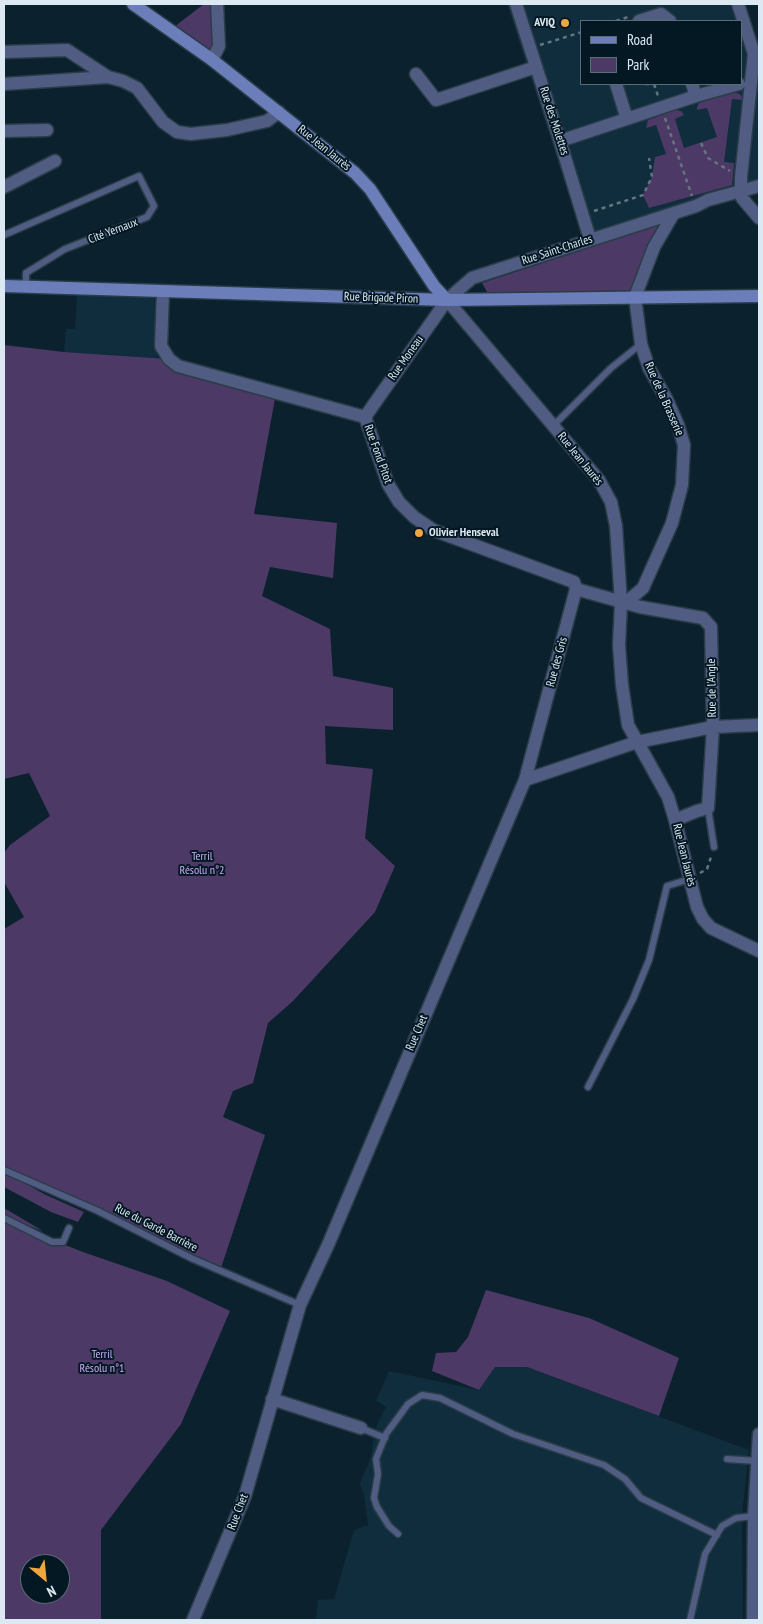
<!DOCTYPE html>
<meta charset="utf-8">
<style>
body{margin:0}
#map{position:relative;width:763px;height:1624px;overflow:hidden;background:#0c212e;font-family:"PT Sans Narrow",sans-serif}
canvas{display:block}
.frame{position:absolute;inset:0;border:5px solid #dce9f2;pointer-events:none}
.legend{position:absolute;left:580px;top:20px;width:162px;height:65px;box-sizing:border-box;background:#041824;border:1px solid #5a6c76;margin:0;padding:6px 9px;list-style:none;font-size:15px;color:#dce9f2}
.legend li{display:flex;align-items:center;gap:10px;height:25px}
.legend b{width:25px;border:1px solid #5a6c76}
.north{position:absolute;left:20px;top:1554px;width:50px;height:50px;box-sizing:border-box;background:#041824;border:1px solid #5a6c76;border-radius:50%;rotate:152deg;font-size:14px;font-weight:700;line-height:20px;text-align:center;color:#dce9f2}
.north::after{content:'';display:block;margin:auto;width:18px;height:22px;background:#f0a63f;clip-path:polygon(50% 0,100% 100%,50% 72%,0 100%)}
</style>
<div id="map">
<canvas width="763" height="1624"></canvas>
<div class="frame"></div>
<ul class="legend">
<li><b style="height:6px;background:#6c7eb9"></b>Road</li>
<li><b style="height:14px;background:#4d3965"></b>Park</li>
</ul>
<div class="north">N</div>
</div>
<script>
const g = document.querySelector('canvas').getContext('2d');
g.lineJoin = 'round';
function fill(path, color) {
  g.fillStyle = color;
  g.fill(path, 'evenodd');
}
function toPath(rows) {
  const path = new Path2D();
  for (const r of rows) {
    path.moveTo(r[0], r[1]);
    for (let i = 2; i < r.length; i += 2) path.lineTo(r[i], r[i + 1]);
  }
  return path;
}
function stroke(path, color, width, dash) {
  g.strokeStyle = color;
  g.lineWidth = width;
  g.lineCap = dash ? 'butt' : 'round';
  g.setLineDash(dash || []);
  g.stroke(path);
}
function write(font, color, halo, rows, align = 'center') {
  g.font = font + ' "PT Sans Narrow",sans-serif';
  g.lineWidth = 4;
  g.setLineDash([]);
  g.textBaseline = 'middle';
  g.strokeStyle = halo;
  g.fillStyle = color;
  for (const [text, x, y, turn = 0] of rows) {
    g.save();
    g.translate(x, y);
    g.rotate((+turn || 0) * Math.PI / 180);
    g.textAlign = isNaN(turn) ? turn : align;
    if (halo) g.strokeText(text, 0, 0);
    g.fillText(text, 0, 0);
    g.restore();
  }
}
const built = toPath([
 [507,4,734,4,740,21,582,21,582,84,742,84,742,28,759,58,759,188,584,241],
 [77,294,154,296,157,358,64,352,66,329,75,329],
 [495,1367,527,1367,749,1450,742,1515,743,1620,316,1620,318,1600,334,1599,354,1530,368,1525,364,1496,360,1483,371,1457,375,1429,386,1407,376,1401,389,1371,479,1390]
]);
const green = toPath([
 [204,4,217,4,215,54,170,30],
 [729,92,737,93,741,95,743,100,732,99,724,162,734,163,732,185,649,208,643,195,652,177,655,157,666,154,656,125,646,128,648,120,676,110,681,111,684,115,675,119,684,148,717,137,707,108,697,110,697,107,699,103],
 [661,224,629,294,491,299,482,283],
 [4,345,64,352,169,359,276,393,254,514,337,523,333,578,270,567,262,596,330,629,333,676,393,688,393,730,325,726,326,764,373,769,365,838,395,866,375,912,293,1001,268,1023,253,1083,233,1091,223,1117,265,1135,220,1271,4,1170,4,929,24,917,4,882,4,853,10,845,50,816,29,773,4,779],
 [4,1171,44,1194,84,1212,78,1222,51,1212,4,1187],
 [4,1208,43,1231,4,1217],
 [4,1221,83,1252,167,1281,230,1311,181,1424,101,1530,101,1620,4,1620],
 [30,1564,60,1564,60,1594,30,1594],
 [486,1290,589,1318,679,1358,659,1416,527,1367,495,1367,479,1390,432,1371,436,1353,456,1352,468,1337]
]);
const path = toPath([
 [616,21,628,17],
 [540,45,582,32],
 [645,84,650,84],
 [654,84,658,96],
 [665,118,692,196],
 [701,143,708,158,730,171],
 [594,211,643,195,652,177,649,158],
 [700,873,707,869,712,854]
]);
const lane = toPath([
 [4,235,139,176,154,206,147,217,65,249,26,273,26,287],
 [553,426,611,368,641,344],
 [708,808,714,847],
 [588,1087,633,999,649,960,667,886,690,879],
 [4,1170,98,1211,191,1258,300,1305],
 [4,1218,52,1242,63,1242,69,1228],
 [361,1428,385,1438],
 [727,1459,757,1461],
 [398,1534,389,1526,377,1507,374,1498,378,1474,376,1459,386,1434,408,1404,422,1395,440,1398,513,1434,604,1465,625,1479,641,1498,717,1535],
 [690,1620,705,1554,722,1526,736,1518,754,1516]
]);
const street = toPath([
 [516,4,560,141,590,239],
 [738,4,754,54,741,177,741,191,742,198,759,218],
 [639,21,661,14,670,21],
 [4,52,67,50,108,77,123,81,137,88,163,122,177,132,191,134,227,130,267,121,279,112],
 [211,59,215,54,219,46,217,4],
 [416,74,436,100,536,67],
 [4,84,108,77],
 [616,84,627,119],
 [696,96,739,84],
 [4,131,47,130],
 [560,141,696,96,692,84],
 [4,187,55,161],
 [163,291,161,346,169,359,178,366,365,417,388,484,399,502,414,517,433,530,574,582,576,589],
 [447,300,599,480,611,502,616,526,621,603,619,645,622,685,628,725,668,797,675,820,697,907,703,919,711,928,759,951],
 [365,417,447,300,472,278,696,206,708,200,759,186],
 [576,589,640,607,703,618,711,627,713,727,708,808,697,811,675,820],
 [621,603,630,599,643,588,672,523,682,485,684,445,678,425,667,400,649,368,641,344,635,297,654,247,674,213],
 [525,780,576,589],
 [272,1399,361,1428],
 [193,1620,245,1496,300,1305,328,1245,525,780,637,742,713,727,759,725],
 [753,1620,754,1516,759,1434]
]);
const secondary = toPath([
 [133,4,211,59,355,173,370,189,434,286,447,300],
 [4,286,447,300,759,296]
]);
const markers = [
 [565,23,5,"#f0a63f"],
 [419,533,5,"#f0a63f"]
];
const poiNames = [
 ["AVIQ",555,23],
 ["Olivier Henseval",429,533,"left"]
];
const streetNames = [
 ["Rue des Molettes",554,121,72],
 ["Rue Jean Jaurès",324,148,39],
 ["Cité Yernaux",113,231,-21],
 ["Rue Saint-Charles",557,250,-18],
 ["Rue Brigade Piron",381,298,2],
 ["Rue Moneau",406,358,-55],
 ["Rue de la Brasserie",664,399,66],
 ["Rue Fond Pitot",378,454,70],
 ["Rue Jean Jaurès",580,459,51],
 ["Rue des Gris",557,662,-75],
 ["Rue de l'Angle",712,688,-91],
 ["Rue Jean Jaurès",684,855,76],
 ["Rue Chet",417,1033,-67],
 ["Rue du Garde Barrière",156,1228,27],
 ["Rue Chet",238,1512,-69]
];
const parkNames = [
 ["Terril",202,857],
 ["Résolu n°2",202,871],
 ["Terril",102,1355],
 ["Résolu n°1",102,1369]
];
fill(built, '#102d3d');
fill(green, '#4d3965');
stroke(lane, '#293d49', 9);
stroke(street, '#293d49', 15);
stroke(secondary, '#293d49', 15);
stroke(path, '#637580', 2.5, [4, 4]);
stroke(lane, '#505c81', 6);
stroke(street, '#505c81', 12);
stroke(secondary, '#6c7eb9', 12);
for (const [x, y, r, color] of markers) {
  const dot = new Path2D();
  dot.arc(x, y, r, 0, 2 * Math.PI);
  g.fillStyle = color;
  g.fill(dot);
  stroke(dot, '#041824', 2);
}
write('bold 12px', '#dce9f2', '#041824', poiNames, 'right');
write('12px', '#dce9f2', '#041824', streetNames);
write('12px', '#cdadf6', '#041824', parkNames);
</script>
